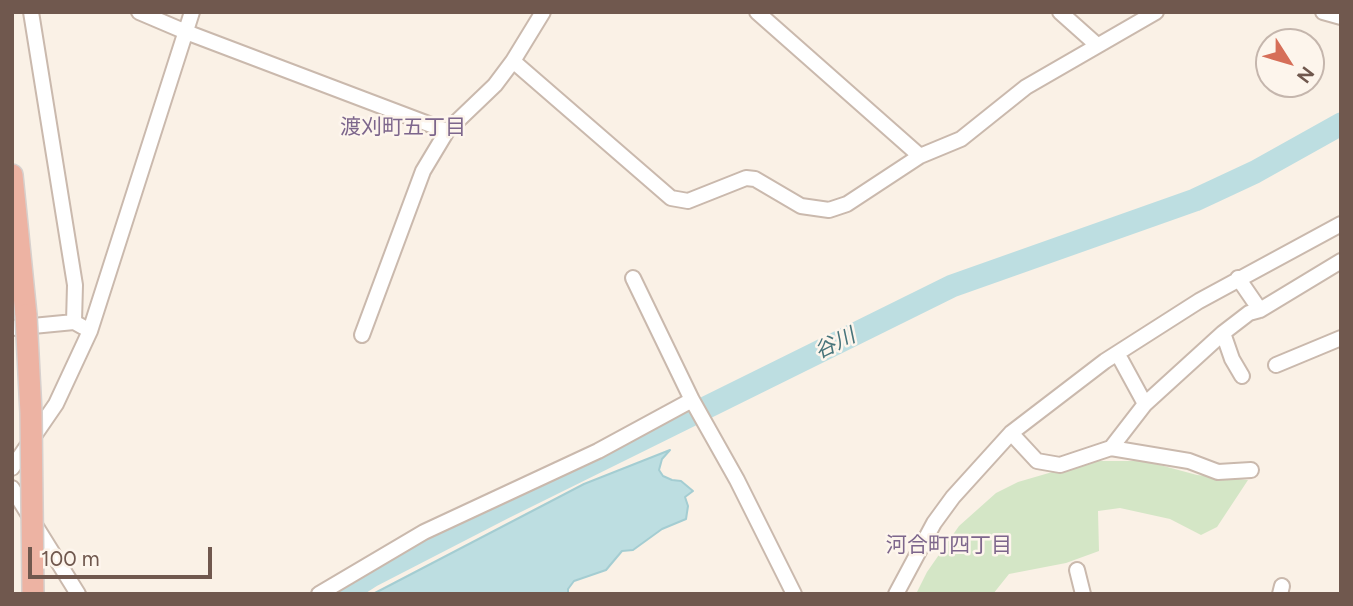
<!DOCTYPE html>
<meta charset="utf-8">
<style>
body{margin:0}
#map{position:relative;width:1353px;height:606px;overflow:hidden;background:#faf1e6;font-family:Figtree,sans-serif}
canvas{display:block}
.frame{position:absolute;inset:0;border:14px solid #70584e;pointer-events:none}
.north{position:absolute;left:1255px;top:28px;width:70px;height:70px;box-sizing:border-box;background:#fdf5ec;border:2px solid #c5b6ad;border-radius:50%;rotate:127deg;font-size:19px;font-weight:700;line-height:28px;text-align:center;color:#70584e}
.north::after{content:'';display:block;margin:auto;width:24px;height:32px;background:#d66e58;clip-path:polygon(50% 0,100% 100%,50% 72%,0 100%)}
.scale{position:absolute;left:28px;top:547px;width:184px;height:32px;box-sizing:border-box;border:4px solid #70584e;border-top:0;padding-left:9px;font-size:21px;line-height:24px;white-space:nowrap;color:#70584e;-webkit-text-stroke:5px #fdf5ec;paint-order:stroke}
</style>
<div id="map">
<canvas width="1353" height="606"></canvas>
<div class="frame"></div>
<div class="north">N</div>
<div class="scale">100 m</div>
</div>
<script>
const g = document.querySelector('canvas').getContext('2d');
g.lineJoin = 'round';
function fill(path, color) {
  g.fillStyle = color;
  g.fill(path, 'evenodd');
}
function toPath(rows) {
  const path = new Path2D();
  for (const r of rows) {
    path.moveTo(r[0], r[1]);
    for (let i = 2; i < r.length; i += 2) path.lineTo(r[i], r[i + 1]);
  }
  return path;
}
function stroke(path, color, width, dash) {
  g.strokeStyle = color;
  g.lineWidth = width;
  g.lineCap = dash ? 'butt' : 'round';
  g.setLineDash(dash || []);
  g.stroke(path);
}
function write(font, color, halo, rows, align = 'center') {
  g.font = font + ' Figtree,"Noto Sans JP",sans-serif';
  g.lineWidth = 5;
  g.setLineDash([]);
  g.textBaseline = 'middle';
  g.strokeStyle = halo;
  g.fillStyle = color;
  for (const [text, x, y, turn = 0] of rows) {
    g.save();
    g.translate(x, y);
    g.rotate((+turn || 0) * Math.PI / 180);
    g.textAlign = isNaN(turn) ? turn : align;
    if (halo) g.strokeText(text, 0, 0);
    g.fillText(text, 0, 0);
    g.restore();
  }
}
const green = toPath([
 [1090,461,1145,461,1197,475,1248,480,1217,527,1201,535,1170,519,1120,508,1098,511,1099,551,1066,563,1009,574,993,594,916,594,927,572,959,526,996,493,1018,482]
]);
const water = toPath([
 [670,450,662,459,659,470,663,476,672,480,681,481,693,491,685,497,688,506,686,519,662,529,633,550,622,551,606,570,574,581,568,589,568,594,373,594,584,484,670,450]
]);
const river = toPath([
 [343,594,371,576,503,508,952,286,1195,200,1255,172,1341,124]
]);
const minor = toPath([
 [31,12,75,285,74,322],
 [139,12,186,32,447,131],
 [757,12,920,156],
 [1060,12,1097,45],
 [1323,12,1341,17],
 [513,61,671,198,688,201,746,178,755,179,801,206,829,210,847,204,920,156,961,139,1026,87,1156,12],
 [633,278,692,400,737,480,794,594],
 [1238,278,1260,310],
 [12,328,74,322,83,327],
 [1223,333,1232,359,1242,376],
 [362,335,423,171,447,131,495,85,513,61,543,12],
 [1121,360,1145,404],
 [1276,365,1341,338],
 [1011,433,1037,461,1060,465,1111,448,1145,404,1223,333,1249,313,1260,310,1341,261],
 [1111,448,1189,461,1218,472,1251,470],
 [12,468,56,404,90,331,192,12],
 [12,488,78,594],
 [1077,570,1083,594],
 [319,594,424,532,598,451,692,400],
 [896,594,934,523,953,497,1011,433,1105,361,1199,301,1341,224],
 [1280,594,1282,586]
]);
const highway = toPath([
 [12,175,26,315]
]);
const highwayBridge = toPath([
 [26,315,31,413,33,594]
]);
const neighbourhoodNames = [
 ["渡刈町五丁目",403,128],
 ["河合町四丁目",949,546]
];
const waterNames = [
 ["谷川",835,344,-26]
];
fill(green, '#d4e6c6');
fill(water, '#bddee1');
stroke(water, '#a4cdd2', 2);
stroke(river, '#bddee1', 23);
stroke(minor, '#cab9ad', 18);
stroke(highway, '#d7d0cd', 24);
stroke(minor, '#fff', 14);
stroke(highway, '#edb3a3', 21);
stroke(highwayBridge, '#d7d0cd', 24, []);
stroke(highwayBridge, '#edb3a3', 21);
write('21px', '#7d668c', '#fdf5ec', neighbourhoodNames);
write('italic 21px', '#47747b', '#fdf5ec', waterNames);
</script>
